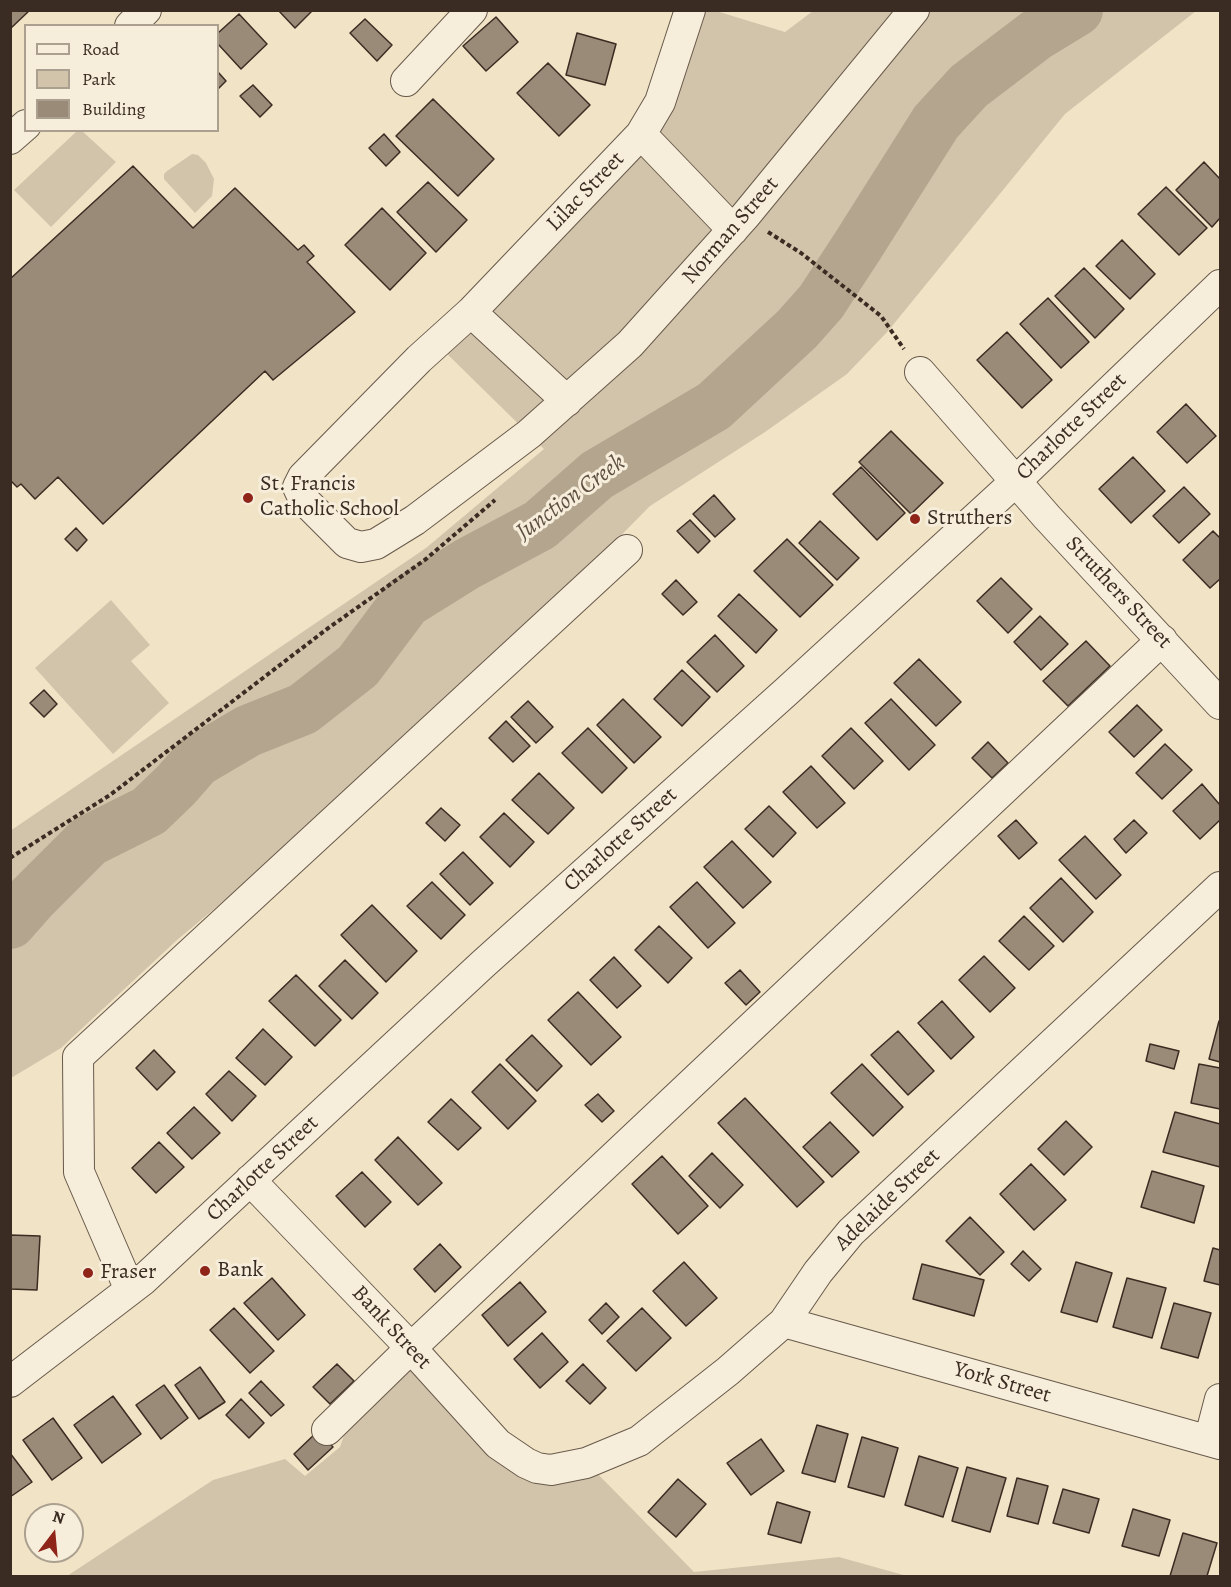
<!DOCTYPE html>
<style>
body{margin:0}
#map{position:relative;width:1231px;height:1587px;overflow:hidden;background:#f1e3c6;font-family:Alegreya,serif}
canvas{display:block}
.frame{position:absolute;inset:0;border:12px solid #3a2c22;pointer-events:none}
.legend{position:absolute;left:24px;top:24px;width:195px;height:108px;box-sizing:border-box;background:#f6edda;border:2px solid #aba090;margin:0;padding:8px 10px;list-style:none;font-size:18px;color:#3a2c22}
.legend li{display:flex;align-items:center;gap:12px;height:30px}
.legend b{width:30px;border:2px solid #aba090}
.north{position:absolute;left:24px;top:1503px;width:60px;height:60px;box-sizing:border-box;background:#f6edda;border:2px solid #aba090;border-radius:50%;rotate:16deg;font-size:16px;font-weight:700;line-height:24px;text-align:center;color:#3a2c22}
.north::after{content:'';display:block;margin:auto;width:21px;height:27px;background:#8f2418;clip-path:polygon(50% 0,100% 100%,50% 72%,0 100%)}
</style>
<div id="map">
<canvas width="1231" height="1587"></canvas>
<div class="frame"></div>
<ul class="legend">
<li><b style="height:8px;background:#f6edda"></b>Road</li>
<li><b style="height:16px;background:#d2c4aa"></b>Park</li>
<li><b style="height:16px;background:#998b77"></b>Building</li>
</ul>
<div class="north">N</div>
</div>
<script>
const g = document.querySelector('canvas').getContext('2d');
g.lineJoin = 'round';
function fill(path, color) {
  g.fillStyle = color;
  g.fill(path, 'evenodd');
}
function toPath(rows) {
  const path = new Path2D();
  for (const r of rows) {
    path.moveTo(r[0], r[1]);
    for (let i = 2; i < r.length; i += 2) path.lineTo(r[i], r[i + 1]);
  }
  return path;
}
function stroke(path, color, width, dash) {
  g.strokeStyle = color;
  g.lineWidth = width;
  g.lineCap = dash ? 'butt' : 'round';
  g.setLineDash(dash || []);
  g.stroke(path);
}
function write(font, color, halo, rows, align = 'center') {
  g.font = font + ' Alegreya,serif';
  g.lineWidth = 6;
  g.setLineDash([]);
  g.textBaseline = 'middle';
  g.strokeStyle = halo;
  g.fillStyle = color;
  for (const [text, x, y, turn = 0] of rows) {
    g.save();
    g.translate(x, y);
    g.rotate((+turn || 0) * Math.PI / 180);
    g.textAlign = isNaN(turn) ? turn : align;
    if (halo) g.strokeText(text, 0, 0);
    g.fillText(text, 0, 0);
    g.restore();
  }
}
const green = toPath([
 [692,11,716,11,785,32,813,11,1196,11,1065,114,888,331,847,374,765,432,650,506,484,674,341,803,177,940,61,1048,11,1078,10,831,426,548,544,449,439,346,644,134],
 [77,131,82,131,116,162,51,227,14,190],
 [192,154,198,155,206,163,214,179,212,196,195,213,164,179,164,174,167,171],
 [111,600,150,645,131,661,169,703,113,754,35,668],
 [412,1345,515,1455,585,1461,694,1572,839,1557,907,1576,67,1576,213,1480,285,1459,305,1476,340,1447,355,1402]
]);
const river = toPath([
 [10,923,32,898,89,841,149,811,176,785,197,761,248,731,303,709,358,666,406,602,467,564,540,525,597,475,714,406,797,329,821,302,857,247,936,122,969,86,1036,35,1077,10]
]);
const building = toPath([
 [10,10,30,10,10,29,10,10],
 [278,10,313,10,295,28,278,10],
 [239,14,267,44,241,69,218,44,218,33,239,14],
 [496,17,518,42,486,71,463,46,496,17],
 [365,19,392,45,377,61,350,33,365,19],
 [577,33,616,44,605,85,566,75,577,33],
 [548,63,590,105,559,136,517,93,548,63],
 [218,72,226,81,218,89,218,72],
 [253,85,272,105,260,117,240,96,253,85],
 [433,99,494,159,458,196,396,136,433,99],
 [384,134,400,152,386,166,369,148,384,134],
 [1204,162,1220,179,1220,218,1212,227,1176,190,1204,162],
 [133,166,193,228,235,188,298,250,304,245,314,256,307,262,355,312,273,380,265,371,103,524,58,477,35,499,21,484,17,487,10,480,10,279,133,166],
 [428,182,467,220,436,252,397,212,428,182],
 [1166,187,1207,228,1179,255,1138,214,1166,187],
 [382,208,426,253,390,290,345,245,382,208],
 [1122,240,1155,274,1130,299,1096,266,1122,240],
 [1084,268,1124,309,1095,338,1055,296,1084,268],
 [1048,298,1089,342,1061,368,1020,324,1048,298],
 [1007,332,1052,380,1022,408,977,360,1007,332],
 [1186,404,1216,436,1187,463,1157,432,1186,404],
 [891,431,943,483,911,514,859,462,891,431],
 [1133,457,1165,491,1131,523,1099,489,1133,457],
 [861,467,905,513,877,540,833,494,861,467],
 [1184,487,1210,514,1179,543,1153,516,1184,487],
 [714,495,735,519,715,537,693,514,714,495],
 [690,520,710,541,698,553,677,531,690,520],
 [820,521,859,558,837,580,799,543,820,521],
 [76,528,87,540,77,551,65,539,76,528],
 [1213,531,1220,538,1220,579,1210,588,1183,560,1213,531],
 [787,539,833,585,800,617,754,571,787,539],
 [1001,578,1032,609,1008,633,977,601,1001,578],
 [676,580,697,602,683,615,662,594,676,580],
 [739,594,777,630,756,653,718,616,739,594],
 [1040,616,1068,644,1041,670,1014,642,1040,616],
 [715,635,744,666,717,692,687,662,715,635],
 [1086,641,1110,666,1068,706,1043,681,1086,641],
 [919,659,961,702,936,726,894,683,919,659],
 [682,670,710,697,682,726,654,699,682,670],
 [44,690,57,704,44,717,30,703,44,690],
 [623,699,661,737,634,763,597,725,623,699],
 [891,699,935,745,909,770,865,723,891,699],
 [528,701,553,727,536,743,511,717,528,701],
 [1137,705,1162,730,1134,757,1109,732,1137,705],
 [506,721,530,746,513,762,489,738,506,721],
 [588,728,627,768,602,793,562,753,588,728],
 [851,728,883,761,854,789,822,756,851,728],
 [988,742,1008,763,992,778,972,758,988,742],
 [1165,744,1192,770,1162,799,1136,773,1165,744],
 [811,766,845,803,817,828,783,792,811,766],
 [539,773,574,808,548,834,512,800,539,773],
 [1202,784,1220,805,1220,820,1200,839,1173,811,1202,784],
 [769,806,796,833,773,857,745,829,769,806],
 [441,808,460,825,445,841,426,823,441,808],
 [504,813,534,842,510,867,480,837,504,813],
 [1016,820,1037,843,1019,859,998,836,1016,820],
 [1134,820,1147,833,1126,853,1114,839,1134,820],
 [1085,836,1121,875,1096,899,1059,860,1085,836],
 [732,841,771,882,743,908,704,867,732,841],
 [463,852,493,883,470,905,440,874,463,852],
 [1061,878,1093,912,1063,942,1030,908,1061,878],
 [432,882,465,915,441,939,407,906,432,882],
 [697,882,735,923,708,948,670,907,697,882],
 [372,905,417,951,386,982,341,935,372,905],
 [1024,916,1054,946,1029,970,999,941,1024,916],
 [659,926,692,958,668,983,635,950,659,926],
 [984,956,1015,988,990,1012,959,980,984,956],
 [614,957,641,986,617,1008,590,980,614,957],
 [345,960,378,993,352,1019,319,986,345,960],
 [740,970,760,992,746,1005,725,983,740,970],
 [296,975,341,1020,315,1046,269,1001,296,975],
 [578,992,621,1037,591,1065,548,1020,578,992],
 [942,1001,974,1037,951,1059,918,1023,942,1001],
 [1219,1021,1220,1022,1220,1062,1209,1059,1219,1021],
 [263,1029,292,1057,265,1085,236,1058,263,1029],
 [898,1031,934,1071,908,1095,871,1055,898,1031],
 [532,1035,562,1066,537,1091,506,1060,532,1035],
 [1150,1044,1179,1051,1174,1069,1146,1061,1150,1044],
 [154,1050,175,1072,157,1090,136,1068,154,1050],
 [500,1064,536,1101,508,1129,472,1092,500,1064],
 [862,1064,903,1107,873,1136,831,1093,862,1064],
 [1199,1064,1220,1068,1220,1109,1191,1103,1199,1064],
 [229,1071,256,1096,232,1121,206,1094,229,1071],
 [598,1094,614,1111,602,1122,585,1105,598,1094],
 [745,1098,824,1182,797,1207,718,1123,745,1098],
 [451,1099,481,1128,458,1150,428,1122,451,1099],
 [194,1107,220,1133,192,1159,167,1133,194,1107],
 [1175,1112,1220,1124,1220,1167,1163,1152,1175,1112],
 [1066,1121,1092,1147,1064,1175,1038,1149,1066,1121],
 [830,1122,859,1152,832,1177,803,1147,830,1122],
 [398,1137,442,1183,418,1205,375,1160,398,1137],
 [159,1142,184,1167,156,1193,132,1168,159,1142],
 [712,1153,743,1185,720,1208,689,1176,712,1153],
 [662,1156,708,1206,678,1234,632,1184,662,1156],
 [1031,1164,1066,1200,1034,1230,1000,1194,1031,1164],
 [1152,1171,1204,1186,1194,1223,1141,1207,1152,1171],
 [362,1172,391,1202,365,1227,336,1196,362,1172],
 [970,1217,1004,1252,980,1275,946,1241,970,1217],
 [10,1235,40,1236,37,1290,10,1289,10,1235],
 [440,1244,461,1267,435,1292,414,1269,440,1244],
 [1213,1248,1220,1250,1220,1285,1204,1281,1213,1248],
 [1023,1251,1041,1269,1029,1281,1011,1264,1023,1251],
 [684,1262,717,1298,686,1326,653,1291,684,1262],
 [1076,1262,1112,1273,1097,1322,1061,1312,1076,1262],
 [922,1264,984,1280,974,1316,913,1299,922,1264],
 [272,1278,305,1315,278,1340,244,1303,272,1278],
 [1127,1278,1166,1288,1152,1338,1113,1327,1127,1278],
 [520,1282,546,1312,508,1346,482,1315,520,1282],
 [606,1303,619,1317,602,1334,589,1320,606,1303],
 [1174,1303,1211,1313,1198,1358,1161,1348,1174,1303],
 [234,1308,274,1351,250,1373,210,1330,234,1308],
 [642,1308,671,1338,636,1371,607,1341,642,1308],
 [542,1333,568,1362,540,1388,514,1359,542,1333],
 [337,1364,354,1381,330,1404,313,1387,337,1364],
 [583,1364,606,1388,590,1404,566,1381,583,1364],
 [200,1367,225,1402,199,1419,175,1385,200,1367],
 [261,1381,284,1405,271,1416,249,1393,261,1381],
 [164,1385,188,1418,161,1439,136,1405,164,1385],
 [113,1396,141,1434,102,1463,74,1425,113,1396],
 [241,1399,264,1423,249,1438,226,1415,241,1399],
 [53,1418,82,1458,52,1480,23,1440,53,1418],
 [817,1425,848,1434,835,1482,802,1473,817,1425],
 [318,1431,333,1447,308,1470,294,1454,318,1431],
 [862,1437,898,1448,884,1497,848,1487,862,1437],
 [761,1439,784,1471,751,1495,727,1463,761,1439],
 [10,1453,32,1482,10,1497,10,1453],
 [919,1456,958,1468,943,1517,905,1505,919,1456],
 [967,1467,1006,1478,990,1532,952,1521,967,1467],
 [1017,1478,1048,1486,1038,1524,1007,1516,1017,1478],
 [678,1479,706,1504,676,1537,648,1512,678,1479],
 [1063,1489,1099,1499,1089,1533,1053,1523,1063,1489],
 [777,1502,810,1512,801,1543,768,1534,777,1502],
 [1133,1509,1170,1520,1159,1556,1122,1546,1133,1509],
 [1183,1533,1217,1543,1207,1576,1170,1576,1183,1533]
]);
const path = toPath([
 [768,232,801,253,881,316,904,349],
 [10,858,110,795,327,629,426,559,495,500]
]);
const minor = toPath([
 [690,10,660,102,641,134,471,312,419,359,303,477,298,487,304,500,347,543,361,547,376,544,415,520,529,434,630,344,745,216,914,10],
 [130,26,146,10],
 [406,81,472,10],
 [641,134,733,230],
 [10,139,26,125],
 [471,312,567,401],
 [920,372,1047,517,1220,704],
 [250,1180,411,1348,498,1444,526,1463,537,1468,551,1470,586,1463,639,1441,728,1371,784,1322,818,1272,851,1232,1220,887],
 [130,1290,79,1172,78,1057,627,550],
 [784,1322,1220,1444],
 [10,1382,143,1280,483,964,787,691,1016,481,1220,285],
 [327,1430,411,1348,1162,640],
 [1209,1441,1220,1399]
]);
const markers = [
 [248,498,6,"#8f2418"],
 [915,519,6,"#8f2418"],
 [205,1271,6,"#8f2418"],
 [88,1273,6,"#8f2418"]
];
const streetNames = [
 ["Lilac Street",586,192,-46],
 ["Norman Street",731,231,-49],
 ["Charlotte Street",1072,427,-44],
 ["Struthers Street",1118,593,47],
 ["Charlotte Street",621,840,-42],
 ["Charlotte Street",263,1169,-43],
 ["Adelaide Street",888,1200,-44],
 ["Bank Street",391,1328,47],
 ["York Street",1002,1383,16]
];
const poiNames = [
 ["St. Francis",260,485],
 ["Catholic School",260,510],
 ["Struthers",927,519],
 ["Bank",217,1271],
 ["Fraser",100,1273]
];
const waterNames = [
 ["Junction Creek",571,498,-36]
];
fill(green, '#d2c4aa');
stroke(river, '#b3a58e', 52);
fill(building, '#998b77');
stroke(building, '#3a2c22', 1.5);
stroke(minor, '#685a4b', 32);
stroke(path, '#3a2c22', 4, [4.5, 3]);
stroke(minor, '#f6edda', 30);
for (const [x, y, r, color] of markers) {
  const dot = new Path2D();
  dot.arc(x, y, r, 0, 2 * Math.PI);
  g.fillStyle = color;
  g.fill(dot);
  stroke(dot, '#f6edda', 2);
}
write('22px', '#3a2c22', '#f6edda', streetNames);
write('22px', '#3a2c22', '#f6edda', poiNames, 'left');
write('italic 24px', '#5e5042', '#f6edda', waterNames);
</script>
